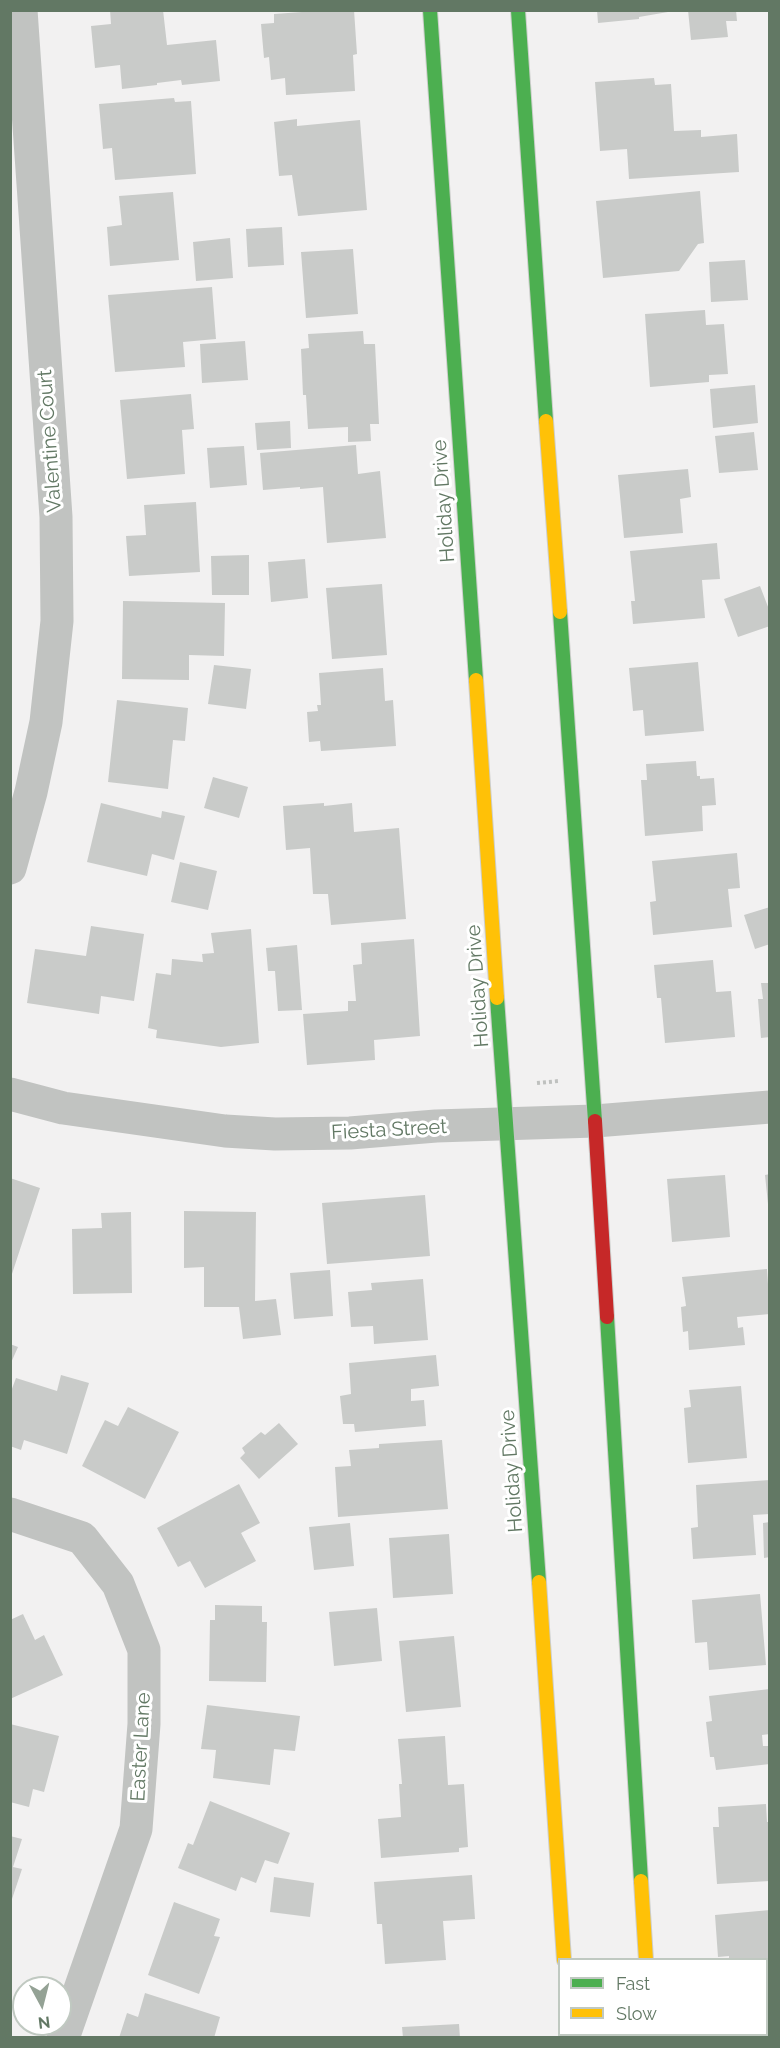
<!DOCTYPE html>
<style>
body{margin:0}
#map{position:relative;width:780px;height:2048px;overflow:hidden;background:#f2f1f1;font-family:Raleway,sans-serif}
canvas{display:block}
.frame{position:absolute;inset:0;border:12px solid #627864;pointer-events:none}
.legend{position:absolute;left:558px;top:1958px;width:210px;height:78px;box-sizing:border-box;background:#fff;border:2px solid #c0c9c1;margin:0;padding:8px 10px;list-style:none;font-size:18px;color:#627864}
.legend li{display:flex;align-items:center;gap:12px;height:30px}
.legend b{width:30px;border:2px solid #c0c9c1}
.north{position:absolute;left:12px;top:1976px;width:60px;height:60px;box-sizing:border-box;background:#fff;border:2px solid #c0c9c1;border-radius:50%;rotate:173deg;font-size:16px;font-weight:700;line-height:24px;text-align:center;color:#627864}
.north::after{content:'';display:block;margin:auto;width:21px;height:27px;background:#94a295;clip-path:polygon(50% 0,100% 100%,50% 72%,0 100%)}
</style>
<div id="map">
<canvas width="780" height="2048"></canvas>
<div class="frame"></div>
<ul class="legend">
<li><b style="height:8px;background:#4caf50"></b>Fast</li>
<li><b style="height:8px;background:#ffc107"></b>Slow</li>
</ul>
<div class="north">N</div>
</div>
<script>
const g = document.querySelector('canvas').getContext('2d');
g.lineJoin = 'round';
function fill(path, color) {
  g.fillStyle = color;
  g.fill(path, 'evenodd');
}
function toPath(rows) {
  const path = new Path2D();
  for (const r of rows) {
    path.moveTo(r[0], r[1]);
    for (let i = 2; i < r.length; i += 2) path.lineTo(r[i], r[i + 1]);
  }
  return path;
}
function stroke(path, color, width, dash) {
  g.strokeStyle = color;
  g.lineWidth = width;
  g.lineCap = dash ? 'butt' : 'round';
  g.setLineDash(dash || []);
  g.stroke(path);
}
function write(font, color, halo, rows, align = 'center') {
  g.font = font + ' Raleway,sans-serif';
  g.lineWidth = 6;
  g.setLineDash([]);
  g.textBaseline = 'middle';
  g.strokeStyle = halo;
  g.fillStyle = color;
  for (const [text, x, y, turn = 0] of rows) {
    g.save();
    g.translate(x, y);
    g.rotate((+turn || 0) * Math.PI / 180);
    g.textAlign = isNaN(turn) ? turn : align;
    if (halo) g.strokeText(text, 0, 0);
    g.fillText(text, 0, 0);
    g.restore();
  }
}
const building = toPath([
 [110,10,163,10,167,45,216,40,220,81,182,85,181,80,157,83,157,85,122,89,120,65,95,68,91,26,111,24],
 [330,10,354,10,357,54,353,55,355,91,286,95,285,78,271,80,269,57,264,58,261,24,274,23,274,14],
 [597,10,668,10,668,12,639,17,639,19,598,23],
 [688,10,736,10,737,21,726,21,728,37,691,40],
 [654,78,655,85,671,84,674,131,701,130,701,137,737,134,739,172,629,179,627,149,600,151,595,82],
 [174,98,175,102,191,101,196,174,115,180,112,148,103,149,99,104],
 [297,119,297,126,360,120,367,210,298,216,292,175,279,176,274,122],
 [700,191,704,243,698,244,679,271,603,278,596,201],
 [173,192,179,260,110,266,107,227,122,225,119,196],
 [282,227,284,265,248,267,246,229],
 [230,238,233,278,196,281,193,242],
 [353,249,358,314,306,318,301,252],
 [745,260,748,300,711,302,709,262],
 [212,287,216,339,183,342,185,367,115,372,108,295],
 [705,310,706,325,724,324,728,374,709,375,709,382,650,387,645,314],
 [363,331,364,344,375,344,379,424,370,424,371,441,348,442,348,427,308,429,306,395,303,395,301,349,309,348,308,334],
 [245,341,248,380,202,383,200,344],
 [755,385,758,423,713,428,710,389],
 [191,394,194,429,182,430,185,474,127,479,120,400],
 [290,421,291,448,257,450,255,423],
 [754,432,758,470,719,473,715,436],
 [356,445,358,474,380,471,386,538,327,543,323,487,300,489,300,487,263,490,260,453],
 [244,446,247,485,210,488,207,448],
 [688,469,691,497,680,499,683,533,624,538,618,475],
 [196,502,200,572,129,576,126,536,146,535,144,505],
 [717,543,720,579,702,580,705,618,633,624,631,601,635,601,630,551],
 [249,555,249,595,212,595,211,556],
 [305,559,308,598,271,602,268,562],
 [382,584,387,655,332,659,326,588],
 [760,586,770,612,770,626,738,637,724,599],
 [123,601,225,603,224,656,189,655,189,680,122,679],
 [698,662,704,731,645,736,643,710,633,711,629,668],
 [214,665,251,669,246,709,208,704],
 [383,668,385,701,393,700,396,746,321,751,320,741,309,742,307,712,318,711,317,705,321,705,319,673],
 [117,700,188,708,185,741,173,740,168,789,108,782],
 [696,761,697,776,700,776,700,779,714,778,716,805,702,806,703,831,645,836,641,780,647,780,646,764],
 [213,777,248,787,239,818,204,808],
 [101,803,161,818,162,811,185,816,174,860,152,854,147,876,87,862],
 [324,803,324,806,352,803,354,832,399,828,406,919,331,925,328,894,313,894,310,848,286,850,283,806],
 [737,853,740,888,728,889,732,927,653,935,650,902,656,901,652,861],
 [180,862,217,871,208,910,171,902],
 [770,907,770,944,755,949,744,915],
 [91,926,144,934,134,1001,101,996,99,1014,27,1003,35,949,86,956],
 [251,929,259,1043,221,1047,156,1038,157,1030,148,1028,156,973,171,975,172,959,203,962,202,954,214,953,211,933],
 [414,939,420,1036,374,1040,375,1060,307,1065,303,1014,348,1011,348,1001,356,1001,353,965,362,964,361,943],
 [297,945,302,1010,278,1011,275,971,268,971,266,948],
 [713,960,716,992,731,991,735,1037,665,1043,661,998,657,998,654,965],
 [761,983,770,983,770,1037,761,1038,758,999,763,999],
 [770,1174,770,1204,768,1204,765,1175],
 [725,1175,730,1237,672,1242,667,1179],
 [10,1178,40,1188,11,1277,10,1277],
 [425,1195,430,1256,327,1264,322,1203],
 [184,1211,256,1212,255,1301,276,1299,281,1335,243,1339,239,1307,204,1307,204,1267,184,1268],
 [131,1212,132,1293,73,1294,72,1229,102,1228,101,1213],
 [767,1269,770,1314,737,1317,738,1328,743,1327,745,1345,689,1350,688,1331,683,1332,681,1307,686,1306,682,1277],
 [330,1270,333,1316,294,1319,290,1273],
 [423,1279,428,1340,374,1344,373,1326,351,1327,348,1292,372,1290,371,1283],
 [10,1344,18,1347,10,1365],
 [436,1355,439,1386,411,1389,411,1401,424,1400,426,1426,355,1432,354,1424,343,1424,340,1396,351,1394,349,1363],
 [61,1375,89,1383,67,1454,24,1440,21,1450,10,1446,10,1394,16,1378,57,1391],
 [741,1386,747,1458,688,1463,684,1408,691,1407,689,1390],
 [128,1407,179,1432,145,1499,82,1466,105,1420,118,1426],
 [279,1423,298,1444,259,1479,240,1458,245,1453,242,1448,261,1432,265,1435],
 [442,1440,448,1509,338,1517,335,1467,351,1466,349,1450,379,1448,379,1444],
 [770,1480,770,1514,753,1515,756,1555,693,1559,691,1528,698,1527,696,1485],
 [239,1484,260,1523,241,1533,256,1561,205,1588,190,1561,178,1567,157,1528],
 [770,1522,770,1557,764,1558,763,1523],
 [350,1523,354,1566,314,1570,309,1527],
 [449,1534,453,1594,393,1598,389,1538],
 [760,1594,766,1665,709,1670,707,1642,695,1643,692,1600],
 [215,1605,262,1606,262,1622,267,1622,266,1682,209,1681,210,1620,215,1620],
 [377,1608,382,1661,334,1666,329,1612],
 [23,1614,35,1640,44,1635,63,1675,10,1699,10,1620],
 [454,1636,461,1707,406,1712,399,1641],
 [770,1689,770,1734,762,1735,763,1746,768,1746,770,1764,716,1770,714,1757,710,1757,706,1722,712,1721,709,1696],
 [207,1705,300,1716,295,1751,274,1749,270,1785,213,1778,216,1750,201,1749],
 [10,1724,59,1736,44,1792,33,1789,29,1807,10,1802],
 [445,1736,448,1785,464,1784,468,1847,459,1848,459,1852,381,1858,378,1819,401,1817,399,1784,402,1784,398,1739],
 [210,1801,290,1833,278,1864,265,1860,256,1883,241,1877,236,1891,178,1868,188,1843,193,1845],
 [766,1804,767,1822,770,1822,770,1881,717,1884,713,1827,719,1827,718,1807],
 [10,1836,22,1839,13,1867,22,1869,11,1902],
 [472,1875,475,1919,443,1921,446,1960,385,1964,382,1924,377,1924,374,1882],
 [274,1877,314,1883,310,1917,270,1912],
 [174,1902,220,1919,214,1936,220,1937,199,1994,148,1975],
 [770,1910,770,1981,766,1982,766,1960,729,1960,729,1956,718,1957,715,1915],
 [145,1993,220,2017,214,2038,119,2038,127,2013,138,2017],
 [766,2007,770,2007,770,2038,733,2038,733,2034,766,2034],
 [459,2024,460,2038,403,2038,402,2027]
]);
const path = toPath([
 [537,1083,559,1081]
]);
const street = toPath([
 [10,868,31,792,46,722,57,621,56,517,21,10],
 [10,1094,63,1108,225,1131,275,1134,350,1133,436,1126,595,1121,770,1107],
 [10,1514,82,1538,118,1584,144,1650,144,1724,136,1829,63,2038]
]);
const fast = toPath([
 [430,10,476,680],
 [518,10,546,421],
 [560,612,595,1121],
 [497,998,539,1582],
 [607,1317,641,1881],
 [569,2034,569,2038],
 [651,2034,651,2038]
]);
const slow = toPath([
 [546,421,560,612],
 [476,680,497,998],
 [539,1582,564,1960],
 [641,1881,646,1960]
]);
const jam = toPath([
 [595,1121,607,1317]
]);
const streetNames = [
 ["Valentine Court",50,441,-94],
 ["Holiday Drive",444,501,-94],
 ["Holiday Drive",478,986,-94],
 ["Fiesta Street",389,1130,-3],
 ["Holiday Drive",512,1471,-94],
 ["Easter Lane",141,1747,-87]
];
fill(building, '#c9cbc9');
stroke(fast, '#cdcecc', 16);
stroke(slow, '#cdcecc', 16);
stroke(jam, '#cdcecc', 16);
stroke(path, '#bfc1bf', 4, [3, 3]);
stroke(street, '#c1c3c1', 33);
stroke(fast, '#4caf50', 14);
stroke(slow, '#ffc107', 14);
stroke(jam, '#c62828', 14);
write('20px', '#627864', '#fff', streetNames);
</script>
